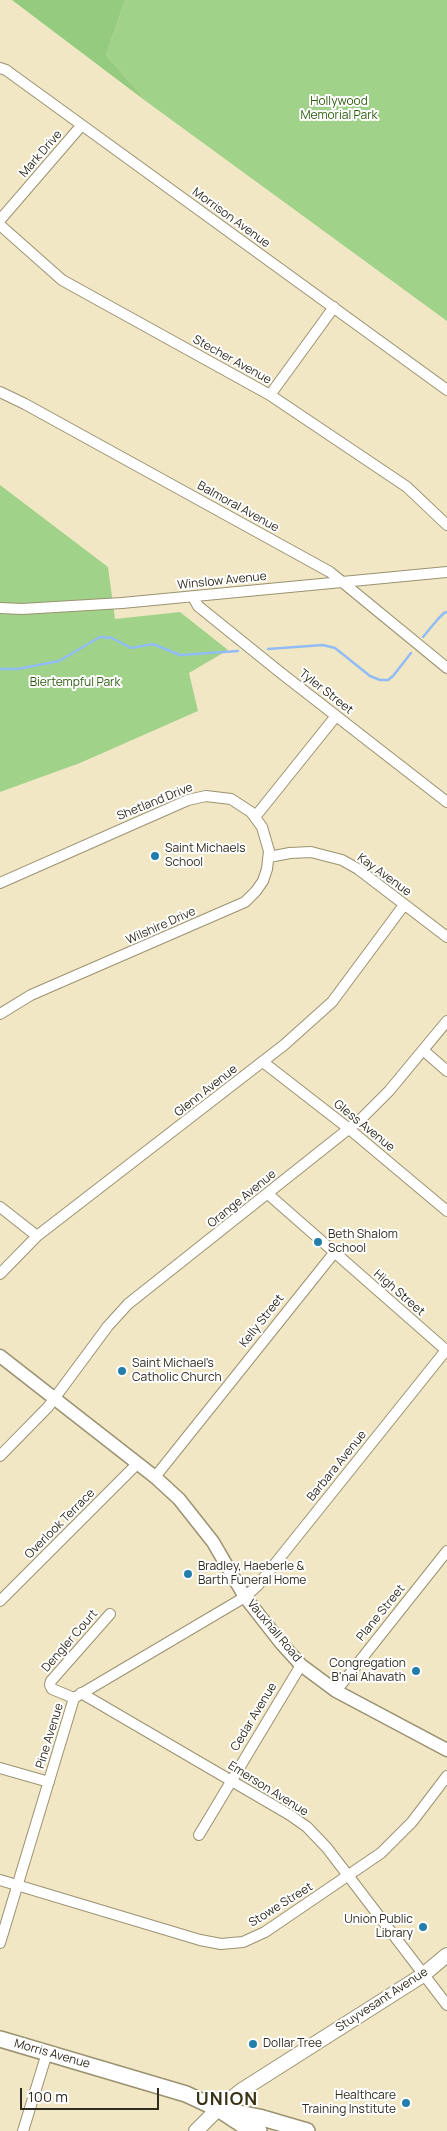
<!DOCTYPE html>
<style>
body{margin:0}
#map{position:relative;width:447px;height:2131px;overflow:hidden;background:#f1e7c4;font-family:Manrope,sans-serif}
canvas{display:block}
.scale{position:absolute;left:20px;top:2088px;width:139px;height:22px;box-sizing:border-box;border:2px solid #302c1e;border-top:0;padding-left:6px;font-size:15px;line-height:18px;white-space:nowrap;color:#302c1e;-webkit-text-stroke:4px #fff;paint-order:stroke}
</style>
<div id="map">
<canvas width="447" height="2131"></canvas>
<div class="scale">100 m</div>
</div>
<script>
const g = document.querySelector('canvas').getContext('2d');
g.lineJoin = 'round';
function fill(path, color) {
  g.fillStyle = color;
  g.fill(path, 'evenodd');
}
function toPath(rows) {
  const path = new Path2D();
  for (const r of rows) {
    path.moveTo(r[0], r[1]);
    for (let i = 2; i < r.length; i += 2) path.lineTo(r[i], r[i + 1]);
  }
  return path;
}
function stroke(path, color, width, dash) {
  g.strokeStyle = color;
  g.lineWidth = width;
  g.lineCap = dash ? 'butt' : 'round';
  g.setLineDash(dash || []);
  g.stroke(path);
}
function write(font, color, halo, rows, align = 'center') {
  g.font = font + ' Manrope,sans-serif';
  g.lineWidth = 4;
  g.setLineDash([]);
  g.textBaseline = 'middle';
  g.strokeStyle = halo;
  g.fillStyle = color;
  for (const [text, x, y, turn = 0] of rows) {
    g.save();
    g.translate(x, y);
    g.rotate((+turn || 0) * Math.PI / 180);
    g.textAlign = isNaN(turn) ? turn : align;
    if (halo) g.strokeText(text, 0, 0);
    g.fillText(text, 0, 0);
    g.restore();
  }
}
const green = toPath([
 [125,0,447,0,447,321,147,102,106,55],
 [0,485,108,567,115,619,180,612,228,650,189,673,198,711,80,763,0,792]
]);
const forest = toPath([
 [12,0,125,0,106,55,147,102]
]);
const stream = toPath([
 [423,637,438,619,444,613,447,612],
 [268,649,323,645,335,648,370,676,380,680,388,680,393,676,411,653],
 [0,669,18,669,59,661,100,637,112,638,131,648,153,644,180,655,238,651]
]);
const minor = toPath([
 [0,68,6,70,447,390],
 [0,220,81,126],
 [0,225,62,280,270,395,407,487,447,525],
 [0,392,25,404,330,572,447,668],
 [270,395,334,307],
 [193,597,198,606,281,673,447,802],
 [0,608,22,609,122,603,447,572],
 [255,817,336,716],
 [269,857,290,853,311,852,342,860,358,869,447,937],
 [0,883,188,800,206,796,231,799,251,812,262,827,269,851,267,869,263,881,256,891,245,902,31,995,0,1014],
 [423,1050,447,1071],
 [263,1062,348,1128,447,1211],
 [268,1194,447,1351],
 [0,1207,37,1236],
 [0,1274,37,1236,284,1045,332,1002,404,905],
 [0,1456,48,1407,108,1326,128,1304,361,1119,389,1091,447,1021],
 [155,1477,334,1253],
 [0,1601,137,1464],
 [336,1691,447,1551],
 [81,1693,290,1815,307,1827,327,1848,447,2005],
 [74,1698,52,1689,50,1685,51,1681,110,1614],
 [0,1768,49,1782],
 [199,1835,301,1665],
 [0,1880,200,1940,221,1944,243,1942,265,1932,381,1853,412,1822,447,1776],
 [0,1943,74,1698,245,1597,258,1585,447,1349],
 [23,2131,47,2053]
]);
const tertiary = toPath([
 [0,1356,155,1477,179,1499,213,1542,245,1597,281,1643,301,1665,336,1691,447,1750]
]);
const secondary = toPath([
 [196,2131,218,2109,242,2090,423,1975,447,1955]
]);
const primary = toPath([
 [0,2039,186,2094,218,2109,241,2124,259,2131],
 [224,2110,259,2117,307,2131]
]);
const markers = [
 [155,856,5,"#237eac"],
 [318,1242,5,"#237eac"],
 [122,1371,5,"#237eac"],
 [188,1574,5,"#237eac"],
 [416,1671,5,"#237eac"],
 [423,1927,5,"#237eac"],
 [253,2044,5,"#237eac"],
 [406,2103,5,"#237eac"]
];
const parkNames = [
 ["Hollywood",339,102],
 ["Memorial Park",339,116],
 ["Biertempful Park",75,683]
];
const streetNames = [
 ["Mark Drive",41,154,-49],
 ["Morrison Avenue",231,218,36],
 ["Stecher Avenue",232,360,29],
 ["Balmoral Avenue",238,507,29],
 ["Winslow Avenue",222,581,-6],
 ["Tyler Street",326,692,38],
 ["Shetland Drive",155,802,-22],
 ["Kay Avenue",384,875,36],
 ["Wilshire Drive",161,926,-24],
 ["Glenn Avenue",206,1091,-38],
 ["Gless Avenue",364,1126,39],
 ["Orange Avenue",242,1199,-39],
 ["High Street",399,1293,41],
 ["Kelly Street",262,1321,-52],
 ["Barbara Avenue",337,1466,-51],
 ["Overlook Terrace",60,1524,-45],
 ["Plane Street",381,1613,-51],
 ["Vauxhall Road",274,1631,50],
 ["Dengler Court",70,1641,-49],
 ["Cedar Avenue",254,1717,-59],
 ["Pine Avenue",50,1736,-73],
 ["Emerson Avenue",268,1789,32],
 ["Stowe Street",281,1905,-32],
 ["Stuyvesant Avenue",382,2000,-33],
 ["Morris Avenue",52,2054,16]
];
const poiNames = [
 ["Saint Michaels",165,849],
 ["School",165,863],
 ["Beth Shalom",328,1235],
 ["School",328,1249],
 ["Saint Michael's",132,1364],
 ["Catholic Church",132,1378],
 ["Bradley, Haeberle &",198,1567],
 ["Barth Funeral Home",198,1581],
 ["Congregation",406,1664,"right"],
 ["B'nai Ahavath",406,1678,"right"],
 ["Union Public",413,1920,"right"],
 ["Library",413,1934,"right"],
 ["Dollar Tree",263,2044],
 ["Healthcare",396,2096,"right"],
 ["Training Institute",396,2110,"right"]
];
const districtNames = [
 ["UNION",227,2100]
];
fill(green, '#a0d389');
fill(forest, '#95cb7e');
stroke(stream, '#92bcf6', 2.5);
stroke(minor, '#9b9271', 12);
stroke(tertiary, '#9b9271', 15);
stroke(secondary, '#9b9271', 16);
stroke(primary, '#9b9271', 18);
stroke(minor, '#fff', 10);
stroke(tertiary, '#fff', 12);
stroke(secondary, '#fff', 14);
stroke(primary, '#fff', 15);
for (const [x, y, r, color] of markers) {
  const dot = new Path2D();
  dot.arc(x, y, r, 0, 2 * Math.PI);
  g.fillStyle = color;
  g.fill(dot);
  stroke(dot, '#fff', 2);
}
write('12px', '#2f5f11', '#fff', parkNames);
write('12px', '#302c1e', '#fff', streetNames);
write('12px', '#302c1e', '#fff', poiNames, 'left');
g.letterSpacing = '1px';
write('bold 18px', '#3a3214', '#fff', districtNames);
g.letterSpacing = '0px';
</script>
